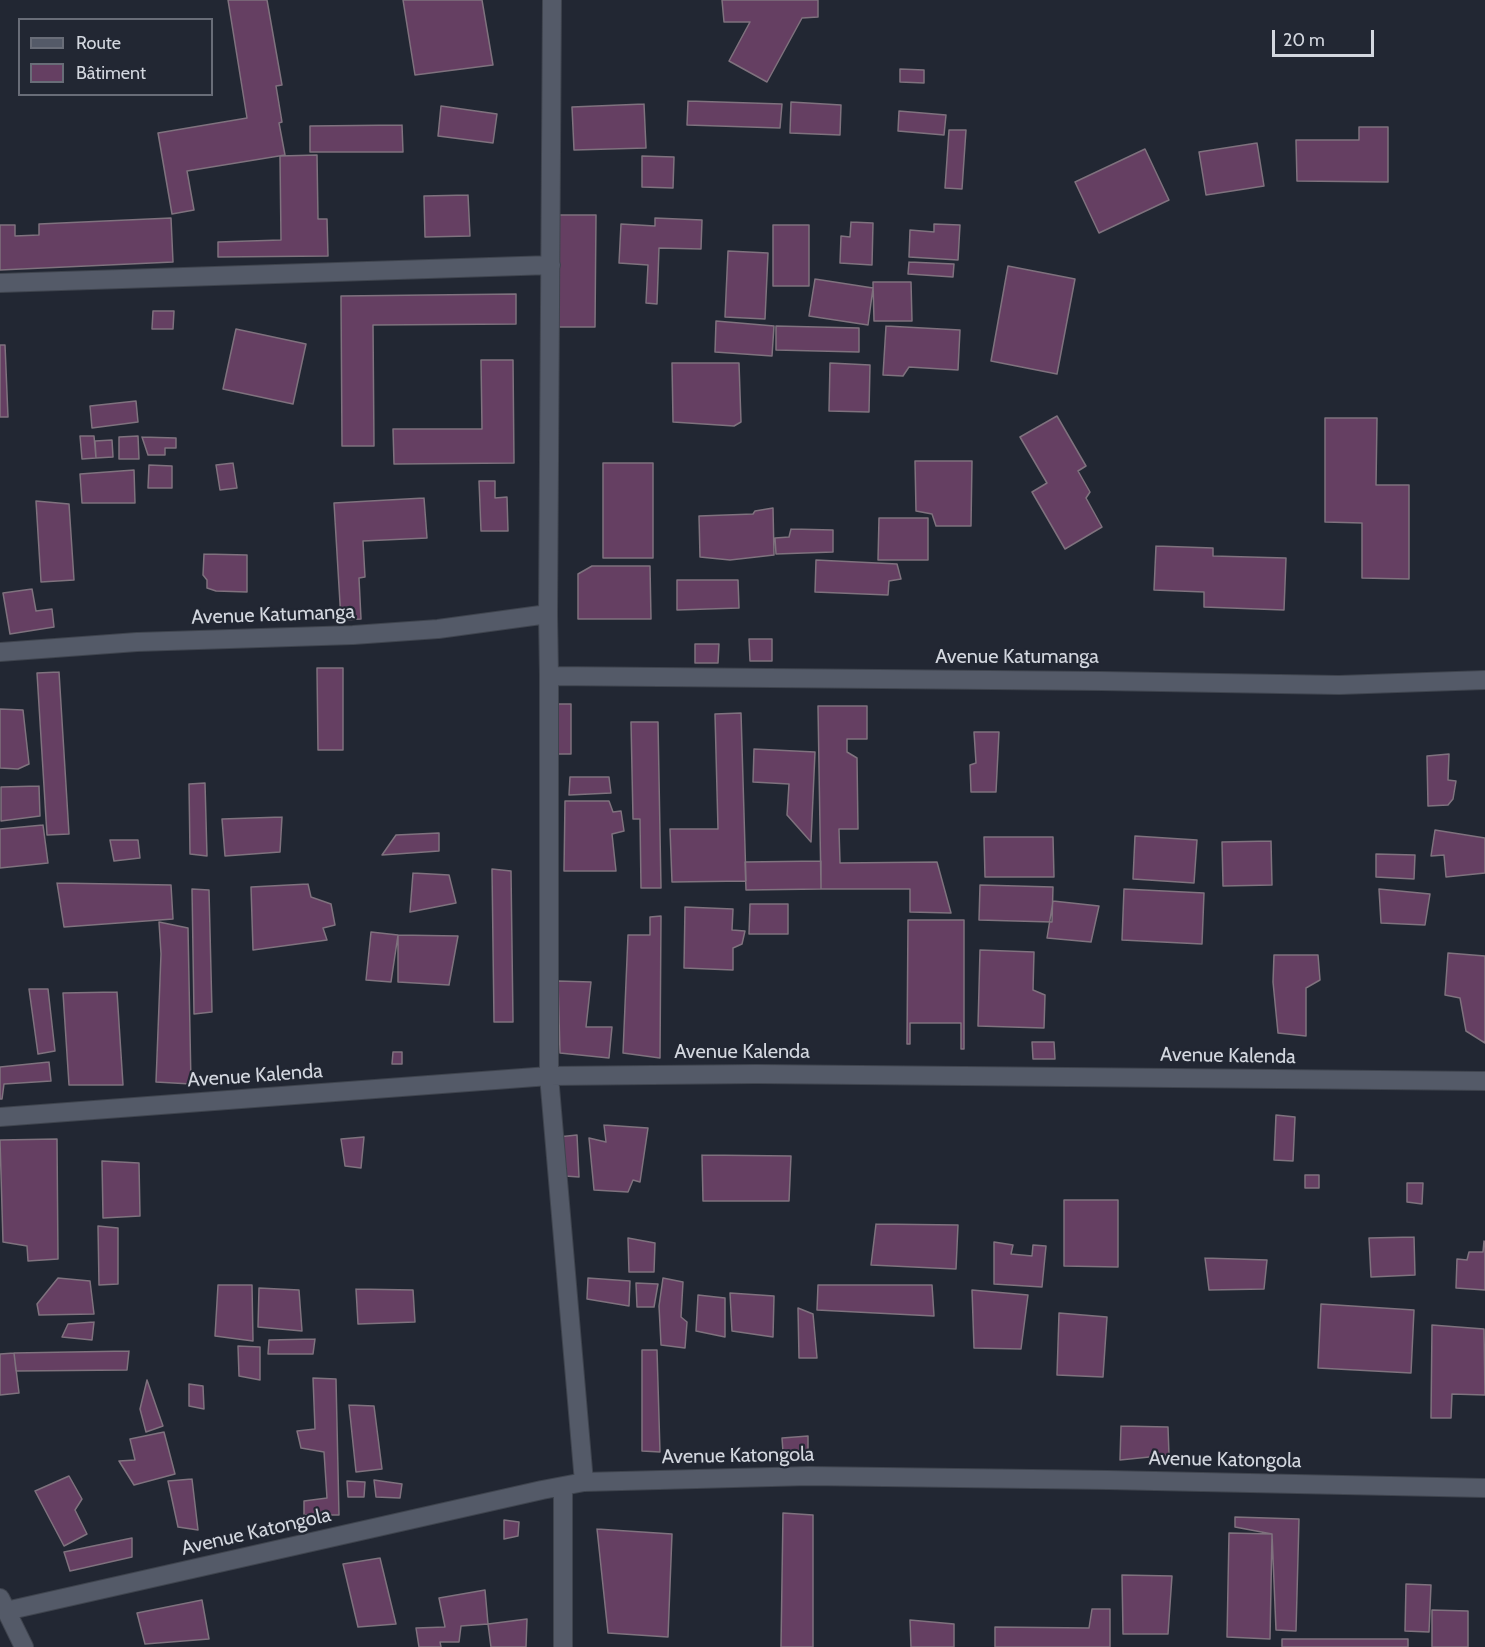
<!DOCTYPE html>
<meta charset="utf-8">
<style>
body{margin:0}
#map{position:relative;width:1485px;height:1647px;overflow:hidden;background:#222733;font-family:Cabin,sans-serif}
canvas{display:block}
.legend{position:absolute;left:18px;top:18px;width:195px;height:78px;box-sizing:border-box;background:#222733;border:2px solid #696d78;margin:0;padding:8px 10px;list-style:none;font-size:18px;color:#d3d7df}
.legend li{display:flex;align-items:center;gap:12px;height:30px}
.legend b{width:30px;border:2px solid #696d78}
.scale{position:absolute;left:1272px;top:30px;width:102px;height:27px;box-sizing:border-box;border:3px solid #d3d7df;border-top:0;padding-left:8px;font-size:18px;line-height:21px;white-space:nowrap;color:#d3d7df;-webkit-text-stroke:4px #222733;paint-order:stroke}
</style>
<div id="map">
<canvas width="1485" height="1647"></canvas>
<ul class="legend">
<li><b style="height:8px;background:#545a68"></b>Route</li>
<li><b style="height:16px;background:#653f62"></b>Bâtiment</li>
</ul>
<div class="scale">20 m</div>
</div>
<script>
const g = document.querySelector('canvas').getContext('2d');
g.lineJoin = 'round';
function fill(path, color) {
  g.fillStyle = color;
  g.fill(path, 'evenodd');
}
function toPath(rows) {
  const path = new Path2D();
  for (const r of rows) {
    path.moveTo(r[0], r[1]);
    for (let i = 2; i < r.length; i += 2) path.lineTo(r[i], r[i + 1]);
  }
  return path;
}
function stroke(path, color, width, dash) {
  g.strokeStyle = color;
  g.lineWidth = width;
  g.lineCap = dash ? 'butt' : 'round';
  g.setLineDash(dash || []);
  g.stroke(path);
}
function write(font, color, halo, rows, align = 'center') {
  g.font = font + ' Cabin,sans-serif';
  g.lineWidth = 4.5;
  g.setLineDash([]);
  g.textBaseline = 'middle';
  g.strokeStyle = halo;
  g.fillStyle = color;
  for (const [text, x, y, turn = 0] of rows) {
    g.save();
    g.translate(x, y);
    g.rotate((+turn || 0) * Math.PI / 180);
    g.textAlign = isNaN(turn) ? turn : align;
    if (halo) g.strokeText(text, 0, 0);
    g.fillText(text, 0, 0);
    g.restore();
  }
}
const building = toPath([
 [228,0,267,0,282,85,276,86,282,122,279,123,285,155,187,171,194,210,172,214,158,133,247,118,228,0],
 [403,0,482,0,493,65,415,75,403,0],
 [722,0,818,0,818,17,802,18,767,82,729,61,750,22,724,22,722,0],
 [900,69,924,70,924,83,900,82,900,69],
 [688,101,782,104,780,128,687,125,688,101],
 [791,102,841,105,840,135,790,133,791,102],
 [644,104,646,148,574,150,572,107,644,104],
 [441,106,497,114,493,143,438,136,441,106],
 [899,111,946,115,944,135,898,131,899,111],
 [402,125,403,152,310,152,310,126,402,125],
 [1359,127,1388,127,1388,182,1297,181,1296,140,1359,140,1359,127],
 [949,130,966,130,962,189,945,188,949,130],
 [1257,143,1264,186,1206,195,1199,152,1257,143],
 [1145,149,1169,200,1099,233,1075,182,1145,149],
 [317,155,318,219,327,219,328,256,218,257,218,242,281,240,280,156,317,155],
 [642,156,674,157,673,188,642,187,642,156],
 [468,195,470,236,425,237,424,196,468,195],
 [558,215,596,215,595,327,557,327,558,215],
 [171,218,173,262,0,270,0,225,15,225,15,236,39,235,39,224,171,218],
 [655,218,702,220,701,249,659,248,657,304,646,303,648,265,619,263,621,224,655,226,655,218],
 [851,222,873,223,872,265,840,263,841,236,850,237,851,222],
 [934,224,960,225,958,260,909,257,910,230,934,232,934,224],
 [773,225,809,225,809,286,773,286,773,225],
 [728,251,768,253,765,319,725,317,728,251],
 [909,262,954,264,953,277,908,274,909,262],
 [1008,266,1075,279,1057,374,991,361,1008,266],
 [815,279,873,288,868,325,809,316,815,279],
 [873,282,911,282,912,321,874,321,873,282],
 [516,294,516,324,373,325,374,446,342,446,341,296,516,294],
 [153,311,174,311,173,329,152,329,153,311],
 [716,321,774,326,772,356,715,352,716,321],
 [776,326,859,328,859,352,776,350,776,326],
 [886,326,960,330,958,370,909,367,903,376,883,375,886,326],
 [236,329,306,344,293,404,223,389,236,329],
 [0,345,5,345,8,417,0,417,0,345],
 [481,360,513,360,514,463,394,464,393,429,482,429,481,360],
 [672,363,739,363,741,422,734,426,673,422,672,363],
 [830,363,870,365,869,412,829,411,830,363],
 [136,401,138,422,92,428,90,406,136,401],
 [1057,416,1086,466,1078,471,1090,492,1086,498,1102,527,1065,549,1032,492,1047,483,1020,437,1057,416],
 [1325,418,1377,418,1376,485,1409,485,1409,579,1362,578,1362,523,1325,522,1325,418],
 [80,436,94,436,96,458,82,459,80,436],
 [138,436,139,459,119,459,119,437,138,436],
 [142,437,176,438,176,448,165,448,165,455,148,455,142,437],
 [112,440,113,457,96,458,95,441,112,440],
 [915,461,972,461,971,526,936,526,932,514,916,511,915,461],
 [233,463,237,488,220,490,216,465,233,463],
 [603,463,653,463,653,558,603,558,603,463],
 [149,465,172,466,172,488,148,488,149,465],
 [134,470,135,503,82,503,80,474,134,470],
 [479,481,495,481,495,498,507,497,508,531,481,531,479,481],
 [424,498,427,538,363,541,365,577,359,578,361,619,341,620,334,503,424,498],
 [36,501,69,504,74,580,41,582,36,501],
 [773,508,774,555,730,560,700,557,699,516,753,514,755,511,773,508],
 [879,518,928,518,928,560,878,560,879,518],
 [791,529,833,530,833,552,776,554,775,538,789,537,791,529],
 [1156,546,1213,548,1213,556,1286,558,1284,610,1204,607,1204,592,1154,590,1156,546],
 [204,554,247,555,247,592,216,591,207,588,207,580,203,575,204,554],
 [816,560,897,564,901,579,889,581,888,595,815,592,816,560],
 [592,566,650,566,651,619,578,619,578,574,592,566],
 [677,580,738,580,739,608,677,610,677,580],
 [32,589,36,611,52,609,54,627,10,634,3,593,32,589],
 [749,639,772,639,772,661,750,661,749,639],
 [695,644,719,644,718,663,695,663,695,644],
 [317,668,343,668,343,750,318,750,317,668],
 [59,672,69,834,47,835,37,673,59,672],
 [555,704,571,704,571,754,556,754,555,704],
 [818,706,867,706,867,739,847,739,847,752,857,758,858,829,839,829,840,863,937,862,951,913,910,912,910,889,821,889,818,706],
 [0,709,23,710,29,764,18,769,0,768,0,709],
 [741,713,746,881,672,882,670,829,718,829,715,714,741,713],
 [631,722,658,722,661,888,641,888,640,819,633,819,631,722],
 [974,732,999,732,996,792,971,792,970,765,976,763,974,732],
 [754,749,815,752,811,842,787,815,789,784,753,782,754,749],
 [1449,754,1448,780,1456,781,1453,799,1448,805,1428,806,1427,756,1449,754],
 [570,777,609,777,611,793,569,795,570,777],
 [205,783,207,856,190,854,189,784,205,783],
 [39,786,40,816,1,821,1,787,39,786],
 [565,801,609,801,613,812,621,811,624,831,612,834,616,871,564,871,565,801],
 [282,817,280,852,225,856,222,819,282,817],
 [43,825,48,863,0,868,0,829,43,825],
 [1435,830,1485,838,1485,873,1446,877,1444,855,1431,856,1435,830],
 [439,833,439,851,382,855,396,835,439,833],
 [1135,836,1197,840,1194,883,1133,879,1135,836],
 [984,837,1053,837,1054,877,985,877,984,837],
 [110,840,138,840,140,858,114,861,110,840],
 [1271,841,1272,885,1223,886,1222,842,1271,841],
 [1376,854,1415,855,1414,879,1376,877,1376,854],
 [821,861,821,889,746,890,745,862,821,861],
 [492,869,511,871,513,1022,494,1022,492,869],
 [413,873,449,875,456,903,410,912,413,873],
 [57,883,171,885,173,919,64,927,57,883],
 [308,884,311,897,331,904,335,925,323,928,327,940,253,950,251,887,308,884],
 [980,885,1053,887,1052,922,979,920,980,885],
 [192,889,209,890,212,1012,194,1014,192,889],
 [1124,889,1204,893,1202,944,1122,940,1124,889],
 [1379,889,1430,894,1425,925,1381,923,1379,889],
 [1053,901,1099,906,1091,942,1047,938,1053,901],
 [750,904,788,904,788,934,749,934,750,904],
 [685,907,733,909,732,930,745,931,742,944,733,948,733,970,684,968,685,907],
 [661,916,660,1058,623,1053,628,935,650,935,650,917,661,916],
 [908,920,964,920,964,1049,961,1049,961,1023,910,1023,910,1044,907,1044,908,920],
 [159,922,188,928,191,1084,156,1082,161,954,159,922],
 [371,932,398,935,391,982,366,980,371,932],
 [398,935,458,936,449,985,398,982,398,935],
 [980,950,1034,952,1033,990,1045,995,1044,1028,978,1026,980,950],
 [1448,953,1485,956,1485,1043,1466,1031,1460,998,1445,995,1448,953],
 [1274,955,1318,955,1320,980,1306,988,1306,1036,1278,1033,1273,982,1274,955],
 [558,981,591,982,586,1027,612,1027,609,1058,560,1053,558,981],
 [29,989,48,989,55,1051,38,1054,29,989],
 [117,992,123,1085,69,1085,63,993,117,992],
 [1032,1042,1054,1042,1055,1059,1033,1059,1032,1042],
 [393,1052,402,1052,402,1064,392,1064,393,1052],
 [49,1062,51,1081,4,1084,2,1099,0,1099,0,1067,49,1062],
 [1276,1115,1295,1117,1293,1161,1274,1160,1276,1115],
 [604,1125,648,1128,640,1182,633,1180,628,1192,594,1190,589,1138,606,1142,604,1125],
 [577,1135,579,1177,565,1176,558,1137,577,1135],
 [364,1137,361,1168,345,1166,341,1139,364,1137],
 [57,1139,58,1259,28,1261,27,1246,3,1242,0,1140,57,1139],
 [702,1155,791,1156,789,1201,703,1201,702,1155],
 [102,1161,139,1163,140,1216,103,1218,102,1161],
 [1305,1175,1319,1175,1319,1188,1305,1188,1305,1175],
 [1407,1183,1423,1183,1422,1204,1407,1202,1407,1183],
 [1064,1200,1118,1200,1118,1267,1064,1266,1064,1200],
 [876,1224,958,1225,956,1269,871,1265,876,1224],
 [98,1226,118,1228,118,1284,99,1285,98,1226],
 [1414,1237,1415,1275,1371,1277,1369,1238,1414,1237],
 [628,1238,655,1243,654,1272,629,1272,628,1238],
 [1484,1241,1485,1242,1485,1290,1456,1288,1457,1259,1467,1260,1469,1252,1483,1252,1484,1241],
 [994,1242,1013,1245,1011,1254,1032,1256,1033,1245,1046,1246,1042,1287,994,1284,994,1242],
 [1205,1258,1267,1260,1264,1289,1209,1290,1205,1258],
 [58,1278,90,1281,94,1314,39,1315,37,1304,58,1278],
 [588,1278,630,1281,629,1306,587,1299,588,1278],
 [663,1278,683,1282,681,1317,687,1322,685,1348,661,1345,659,1306,663,1278],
 [636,1283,658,1284,654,1307,637,1307,636,1283],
 [218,1285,252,1285,253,1341,215,1336,218,1285],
 [818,1285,932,1285,934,1316,817,1310,818,1285],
 [259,1288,299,1290,302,1331,258,1327,259,1288],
 [356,1289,413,1290,415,1322,358,1324,356,1289],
 [972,1290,1028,1295,1021,1349,974,1348,972,1290],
 [730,1293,774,1296,773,1337,732,1331,730,1293],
 [698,1295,725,1298,725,1337,696,1331,698,1295],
 [1321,1304,1414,1310,1411,1373,1318,1368,1321,1304],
 [798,1308,813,1314,817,1358,799,1358,798,1308],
 [1059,1313,1107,1317,1103,1377,1057,1375,1059,1313],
 [94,1322,92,1340,62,1337,68,1324,94,1322],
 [1432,1325,1484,1329,1485,1395,1452,1394,1451,1418,1431,1418,1432,1325],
 [315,1339,313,1354,268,1354,269,1340,315,1339],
 [238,1346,260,1347,260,1380,239,1376,238,1346],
 [642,1350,657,1350,660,1452,642,1451,642,1350],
 [129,1351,127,1370,16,1371,14,1353,129,1351],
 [14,1353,19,1393,0,1395,0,1354,14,1353],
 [313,1378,336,1379,339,1515,304,1515,304,1501,327,1498,324,1452,301,1448,297,1431,315,1429,313,1378],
 [147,1380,163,1426,146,1432,140,1409,147,1380],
 [189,1384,203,1386,204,1409,189,1406,189,1384],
 [349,1405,374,1406,382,1469,356,1472,349,1405],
 [1121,1426,1168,1427,1169,1455,1120,1460,1121,1426],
 [164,1432,175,1474,134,1485,119,1461,135,1460,130,1439,164,1432],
 [808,1436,808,1455,783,1452,782,1438,808,1436],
 [69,1476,82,1499,75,1510,87,1534,64,1546,35,1491,69,1476],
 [192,1479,198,1530,178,1527,168,1481,192,1479],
 [374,1480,402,1484,400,1498,376,1497,374,1480],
 [347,1481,365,1482,364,1497,348,1497,347,1481],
 [783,1513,813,1515,813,1647,781,1647,783,1513],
 [1235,1517,1299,1519,1296,1631,1276,1630,1272,1534,1235,1527,1235,1517],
 [504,1520,519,1522,518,1536,504,1539,504,1520],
 [597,1529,672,1534,668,1637,608,1633,597,1529],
 [1229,1533,1272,1534,1270,1639,1227,1637,1229,1533],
 [132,1538,132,1557,70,1571,64,1552,132,1538],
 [380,1558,396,1624,358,1627,343,1564,380,1558],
 [1122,1575,1172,1576,1168,1634,1123,1634,1122,1575],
 [1406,1584,1431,1585,1429,1632,1405,1631,1406,1584],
 [485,1590,488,1624,461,1626,459,1642,440,1642,441,1647,419,1647,416,1628,445,1627,439,1598,485,1590],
 [202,1600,209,1639,145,1644,137,1613,202,1600],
 [1092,1609,1110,1609,1110,1647,995,1647,995,1627,1089,1628,1092,1609],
 [1432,1610,1468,1611,1468,1647,1432,1647,1432,1610],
 [527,1619,526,1647,491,1647,488,1624,527,1619],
 [910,1620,954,1624,954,1647,911,1647,910,1620],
 [1282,1639,1408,1639,1408,1647,1282,1647,1282,1639]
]);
const street = toPath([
 [552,0,548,614,549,676,549,1076,584,1482],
 [0,283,551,265],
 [0,652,137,642,353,635,438,629,548,614],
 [549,676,1101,681,1339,685,1485,680],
 [0,1117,549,1076,756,1074,1485,1081],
 [563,1486,563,1647],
 [0,1598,24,1647],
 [6,1611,542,1490,584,1482,809,1476,1108,1480,1485,1488]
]);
const streetNames = [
 ["Avenue Katumanga",273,615,-2],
 ["Avenue Katumanga",1017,657],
 ["Avenue Kalenda",742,1052],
 ["Avenue Kalenda",1228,1056,1],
 ["Avenue Kalenda",255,1076,-4],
 ["Avenue Katongola",738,1456,-1],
 ["Avenue Katongola",1225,1460,1],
 ["Avenue Katongola",256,1532,-13]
];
fill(building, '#653f62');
stroke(building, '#7f727e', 1.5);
stroke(street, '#3f444e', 20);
stroke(street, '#545a68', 18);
write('20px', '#d3d7df', '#222733', streetNames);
</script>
